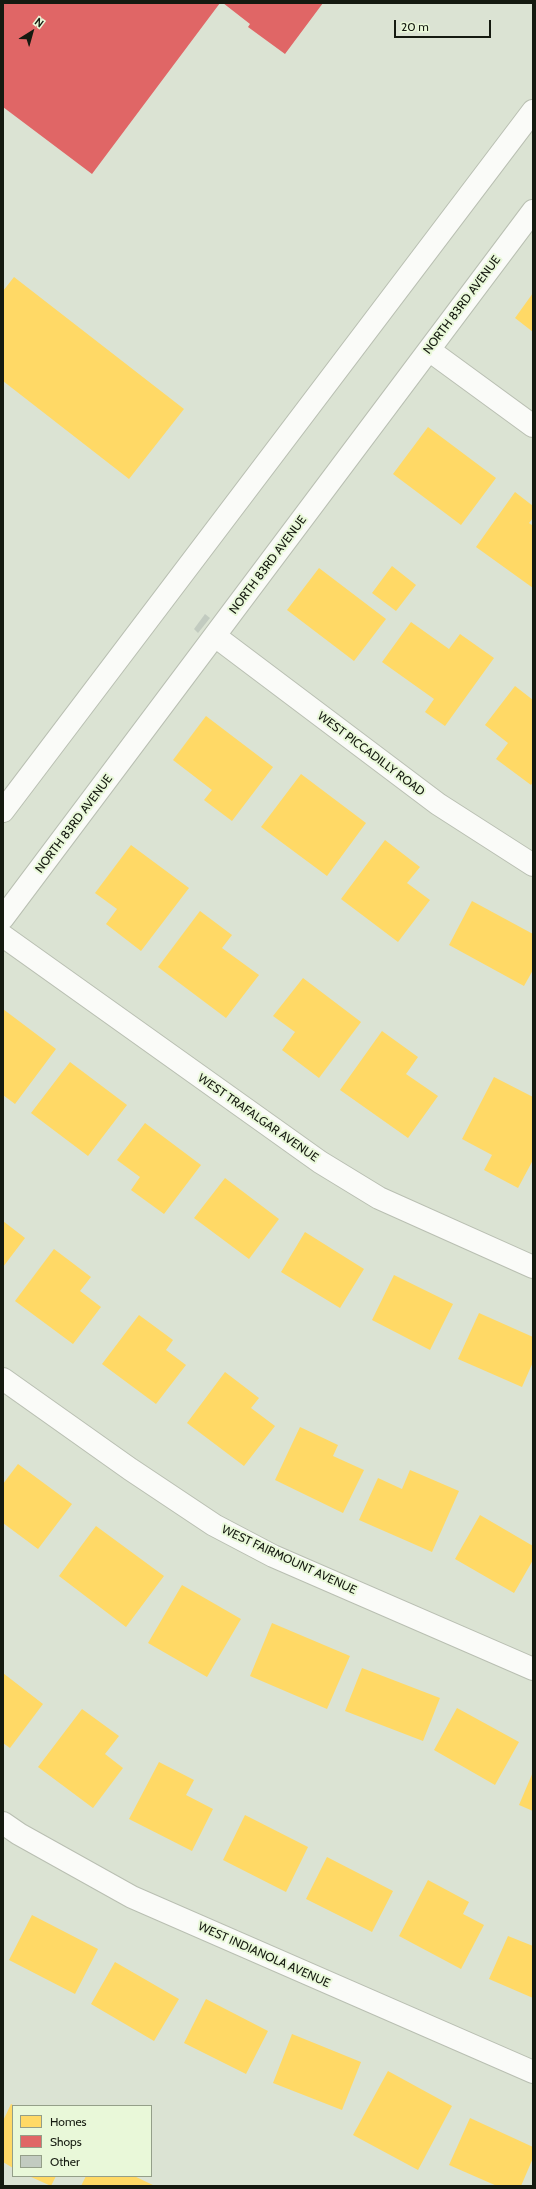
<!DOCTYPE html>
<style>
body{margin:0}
#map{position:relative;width:536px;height:2189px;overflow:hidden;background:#dbe3d3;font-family:Cabin,sans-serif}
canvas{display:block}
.frame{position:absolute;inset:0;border:4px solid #151a10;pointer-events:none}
.legend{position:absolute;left:12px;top:2105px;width:140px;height:72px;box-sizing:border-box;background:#e9f8d9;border:1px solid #949f89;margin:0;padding:5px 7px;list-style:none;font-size:12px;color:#151a10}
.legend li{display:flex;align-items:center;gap:8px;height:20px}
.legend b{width:20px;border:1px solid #949f89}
.north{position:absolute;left:12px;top:12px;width:40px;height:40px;-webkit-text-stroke:3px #e9f8d9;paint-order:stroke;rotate:37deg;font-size:11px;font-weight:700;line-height:16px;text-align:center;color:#151a10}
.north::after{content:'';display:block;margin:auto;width:14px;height:18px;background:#151a10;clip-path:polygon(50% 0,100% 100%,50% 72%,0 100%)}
.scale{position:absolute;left:394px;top:20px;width:97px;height:18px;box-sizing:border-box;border:2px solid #151a10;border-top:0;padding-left:5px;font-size:12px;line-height:14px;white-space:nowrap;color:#151a10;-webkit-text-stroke:3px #e9f8d9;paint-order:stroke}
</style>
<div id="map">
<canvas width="536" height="2189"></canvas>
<div class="frame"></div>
<ul class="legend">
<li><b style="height:11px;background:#ffd966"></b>Homes</li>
<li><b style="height:11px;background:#e06666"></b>Shops</li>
<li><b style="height:11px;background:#c2cbc0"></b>Other</li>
</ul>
<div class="north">N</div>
<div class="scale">20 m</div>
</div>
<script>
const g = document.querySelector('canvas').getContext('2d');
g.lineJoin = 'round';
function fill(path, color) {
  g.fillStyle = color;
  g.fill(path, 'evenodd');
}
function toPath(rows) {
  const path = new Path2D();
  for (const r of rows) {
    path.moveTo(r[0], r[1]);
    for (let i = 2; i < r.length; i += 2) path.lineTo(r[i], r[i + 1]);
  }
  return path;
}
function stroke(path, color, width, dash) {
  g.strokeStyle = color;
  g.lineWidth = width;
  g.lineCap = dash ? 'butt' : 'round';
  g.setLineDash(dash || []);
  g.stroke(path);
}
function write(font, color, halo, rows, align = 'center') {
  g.font = font + ' Cabin,sans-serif';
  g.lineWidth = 4;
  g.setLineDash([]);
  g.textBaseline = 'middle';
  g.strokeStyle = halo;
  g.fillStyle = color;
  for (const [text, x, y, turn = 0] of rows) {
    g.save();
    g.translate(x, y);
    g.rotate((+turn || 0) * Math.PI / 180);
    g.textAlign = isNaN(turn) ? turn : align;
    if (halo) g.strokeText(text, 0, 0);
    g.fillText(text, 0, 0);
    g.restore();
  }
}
const homes = toPath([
 [14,277,184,409,129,479,3,381,3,291],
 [533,293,533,332,515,318],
 [428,427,496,478,461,525,393,474],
 [515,492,533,506,533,518,529,523,533,526,533,588,476,547],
 [392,566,416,585,396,611,372,593],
 [319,568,386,619,354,661,287,610],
 [411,622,449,649,460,634,494,658,445,726,425,712,434,699,382,662],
 [515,686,533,700,533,782,531,785,496,759,508,743,485,725],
 [206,716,273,767,232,821,204,800,212,790,173,760],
 [301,774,366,823,327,876,261,827],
 [385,840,420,867,407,883,430,900,398,942,341,899],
 [131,845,189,888,141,951,106,924,117,909,95,893],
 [472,901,533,934,533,970,524,986,449,945],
 [200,911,232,935,222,948,259,975,226,1018,158,967],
 [303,978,361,1022,319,1078,282,1050,295,1032,273,1016],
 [3,1009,56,1049,15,1104,3,1095],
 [382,1031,418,1057,406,1074,438,1096,408,1138,340,1090],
 [70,1062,127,1105,88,1156,31,1113],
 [494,1077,533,1097,533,1160,518,1188,484,1170,492,1155,462,1139],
 [145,1123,201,1165,164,1214,131,1190,140,1177,117,1160],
 [225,1178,279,1219,249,1259,194,1218],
 [3,1221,25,1238,3,1267],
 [305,1232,364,1269,340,1308,281,1272],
 [54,1249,91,1277,80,1291,101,1307,73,1344,15,1301],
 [394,1275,453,1304,430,1350,372,1320],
 [479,1313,533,1337,533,1362,522,1387,458,1359],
 [139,1315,173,1340,166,1350,186,1365,156,1404,102,1364],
 [225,1372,259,1398,251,1408,275,1426,244,1466,187,1423],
 [300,1427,338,1445,333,1456,364,1470,343,1513,275,1480],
 [18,1464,72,1504,38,1549,3,1523,3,1484],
 [410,1470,459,1491,432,1552,359,1520,378,1478,402,1489],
 [480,1515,533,1546,533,1560,514,1593,455,1559],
 [96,1526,164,1576,126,1627,59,1576],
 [182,1585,241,1619,207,1677,148,1643],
 [272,1623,350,1656,327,1709,250,1676],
 [362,1668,440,1698,423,1741,345,1711],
 [3,1673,43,1704,10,1748,3,1743],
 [457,1708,519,1742,495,1785,434,1750],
 [82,1709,119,1736,105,1754,123,1768,93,1808,38,1767],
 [159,1762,194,1780,186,1795,213,1809,192,1851,129,1819],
 [533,1772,533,1811,519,1805],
 [245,1815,308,1847,286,1892,223,1860],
 [327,1857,393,1891,372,1932,306,1899],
 [428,1880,469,1902,463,1914,484,1925,461,1969,399,1936],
 [32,1915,98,1949,75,1994,9,1960],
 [508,1936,533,1946,533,1998,489,1979],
 [115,1962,179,1999,154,2041,91,2004],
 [206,1999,268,2031,246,2074,184,2043],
 [292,2034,361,2062,342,2110,273,2083],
 [388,2071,452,2106,418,2170,353,2135],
 [11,2104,13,2105,13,2168,3,2162,3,2121],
 [470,2118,533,2147,533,2158,521,2186,497,2186,449,2165],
 [29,2176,56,2176,51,2186],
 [86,2176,134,2176,155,2186,81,2186]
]);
const shops = toPath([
 [3,3,220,3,92,174,3,107],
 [223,3,323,3,285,54,248,27,250,24]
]);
const building = toPath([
 [205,614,210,618,198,633,194,629]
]);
const street = toPath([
 [429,350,533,426],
 [215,636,438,804,533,865],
 [3,918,533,211],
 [3,936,320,1162,379,1198,533,1267],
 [3,1379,130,1469,214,1525,273,1556,533,1669],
 [3,1823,19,1834,132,1897,533,2072]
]);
const secondary = toPath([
 [3,811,533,111]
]);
const streetNames = [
 ["NORTH 83RD AVENUE",462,305,-53],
 ["NORTH 83RD AVENUE",268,565,-53],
 ["WEST PICCADILLY ROAD",371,754,37],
 ["NORTH 83RD AVENUE",74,824,-53],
 ["WEST TRAFALGAR AVENUE",258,1118,35],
 ["WEST FAIRMOUNT AVENUE",289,1560,25],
 ["WEST INDIANOLA AVENUE",264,1955,24]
];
fill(homes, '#ffd966');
fill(shops, '#e06666');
fill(building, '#c2cbc0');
stroke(street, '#b9bfb2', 24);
stroke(secondary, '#b9bfb2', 24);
stroke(street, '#fafbf8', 22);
stroke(secondary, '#fafbf8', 22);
write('12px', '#151a10', '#e9f8d9', streetNames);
</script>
